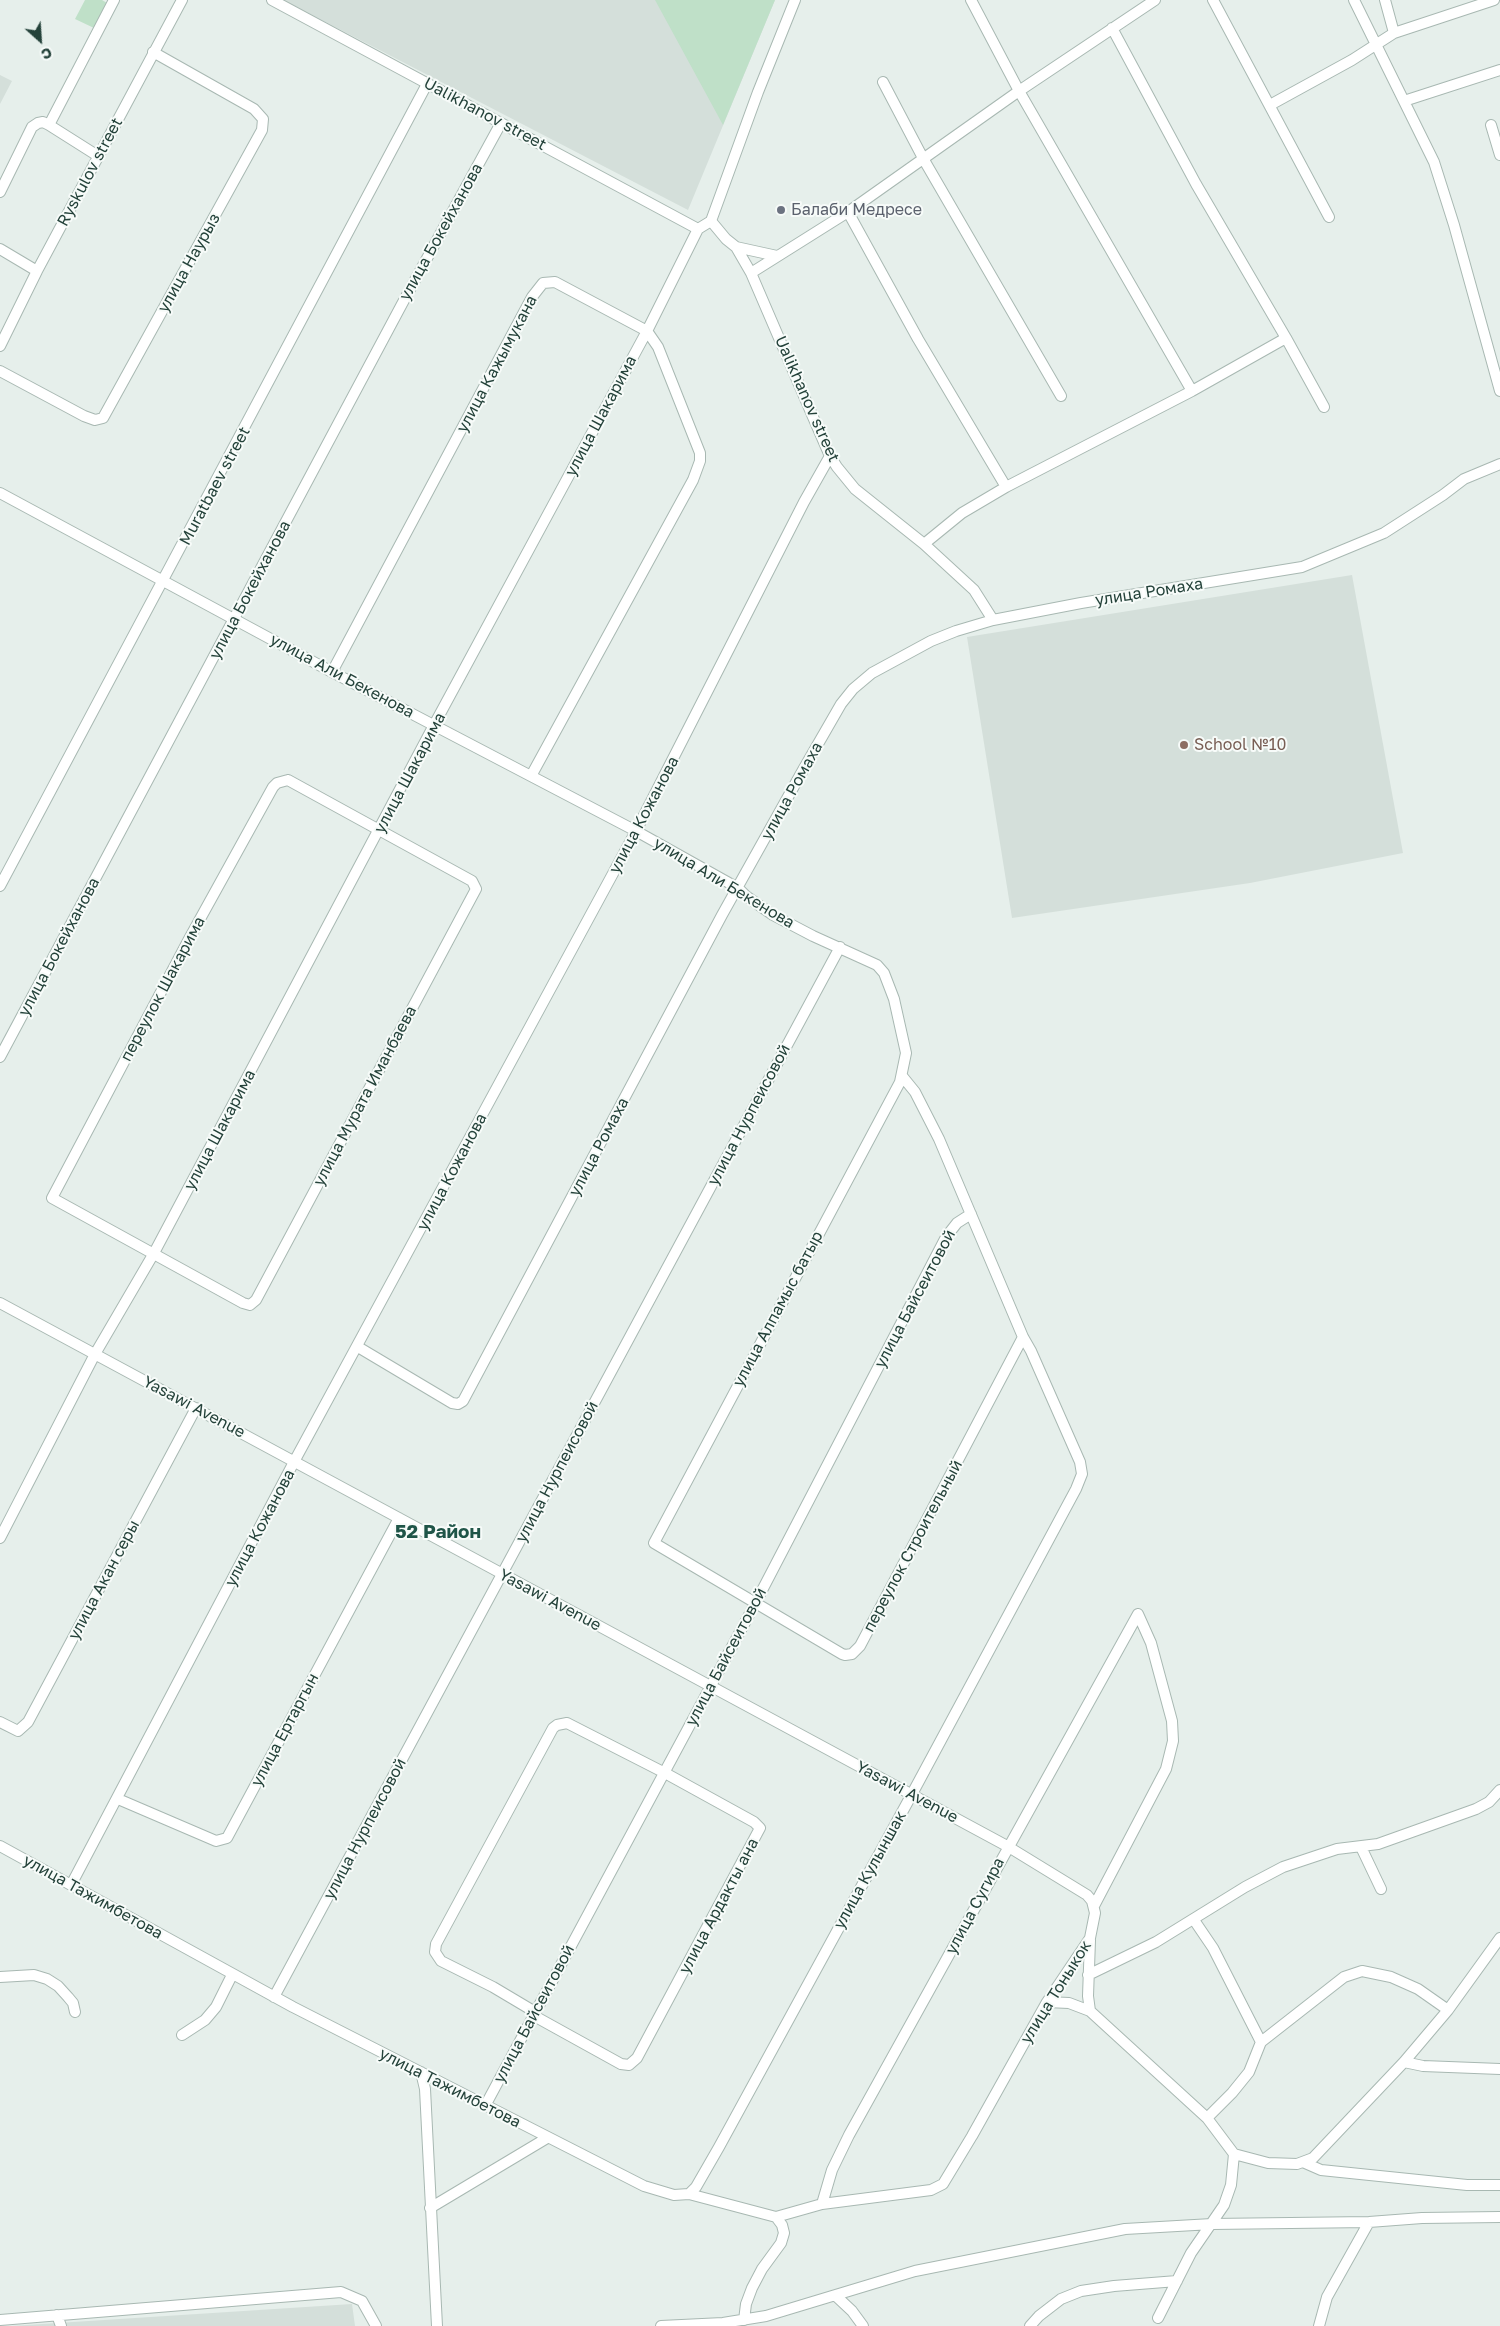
<!DOCTYPE html>
<meta charset="utf-8">
<style>
body{margin:0}
#map{position:relative;width:1500px;height:2326px;overflow:hidden;background:#e6efeb;font-family:"Golos Text",sans-serif}
canvas{display:block}
.north{position:absolute;left:15px;top:15px;width:50px;height:50px;-webkit-text-stroke:4px #f7fbf9;paint-order:stroke;rotate:154deg;font-size:14px;font-weight:700;line-height:20px;text-align:center;color:#24423a}
.north::after{content:'';display:block;margin:auto;width:18px;height:22px;background:#24423a;clip-path:polygon(50% 0,100% 100%,50% 72%,0 100%)}
</style>
<div id="map">
<canvas width="1500" height="2326"></canvas>
<div class="north">С</div>
</div>
<script>
const g = document.querySelector('canvas').getContext('2d');
g.lineJoin = 'round';
function fill(path, color) {
  g.fillStyle = color;
  g.fill(path, 'evenodd');
}
function toPath(rows) {
  const path = new Path2D();
  for (const r of rows) {
    path.moveTo(r[0], r[1]);
    for (let i = 2; i < r.length; i += 2) path.lineTo(r[i], r[i + 1]);
  }
  return path;
}
function stroke(path, color, width, dash) {
  g.strokeStyle = color;
  g.lineWidth = width;
  g.lineCap = dash ? 'butt' : 'round';
  g.setLineDash(dash || []);
  g.stroke(path);
}
function write(font, color, halo, rows, align = 'center') {
  g.font = font + ' "Golos Text",sans-serif';
  g.lineWidth = 4;
  g.setLineDash([]);
  g.textBaseline = 'middle';
  g.strokeStyle = halo;
  g.fillStyle = color;
  for (const [text, x, y, turn = 0] of rows) {
    g.save();
    g.translate(x, y);
    g.rotate((+turn || 0) * Math.PI / 180);
    g.textAlign = isNaN(turn) ? turn : align;
    if (halo) g.strokeText(text, 0, 0);
    g.fillText(text, 0, 0);
    g.restore();
  }
}
const built = toPath([
 [283,0,775,0,688,210],
 [0,75,12,81,0,104],
 [1352,575,1403,853,1250,883,1012,918,967,637],
 [352,2304,355,2326,11,2326]
]);
const green = toPath([
 [85,0,102,0,107,3,94,28,75,19],
 [655,0,775,0,723,125]
]);
const minor = toPath([
 [272,0,698,229],
 [971,0,1019,91,1192,391],
 [1213,0,1329,217],
 [1354,0,1434,162,1454,225,1500,391],
 [1385,0,1394,33],
 [1112,28,1196,184,1286,338,1324,407],
 [883,82,924,160,1061,396],
 [1404,101,1500,70],
 [1270,105,1352,60,1394,33,1494,0],
 [49,125,114,0],
 [1491,125,1500,155],
 [0,192,32,127,38,123,43,122,49,125,98,156],
 [848,212,918,339,1006,487],
 [711,221,726,239,736,247,751,273,813,417,830,456,837,467,855,489,924,544,974,590,993,620],
 [736,247,777,256],
 [0,249,37,271],
 [751,273,848,212,1019,91,1155,0],
 [0,346,37,271,182,0],
 [0,371,84,416,95,420,103,418,262,130,263,119,254,109,153,52],
 [0,493,332,672,636,831,738,888,746,896,773,915,813,936,877,965,884,973,894,999,906,1053,900,1082,654,1543,842,1654,845,1655,852,1654,860,1646,1023,1337],
 [924,544,962,513,1006,487,1192,391,1286,338],
 [332,672,532,297,543,283,555,282,647,331,658,347,700,453,700,461,693,480,531,776],
 [288,780,472,881,476,889,256,1300,250,1305,243,1303,52,1198,189,939,273,787,277,783,288,780],
 [0,886,427,84],
 [0,1057,402,304,501,123],
 [0,1303,1007,1846,1087,1895,1092,1901,1095,1913,1090,1938,1047,2002,972,2136,943,2184,931,2190,822,2204,776,2217,689,2194,674,2195,644,2186,293,2007,0,1846],
 [358,1347,452,1403,458,1404,463,1401,722,915,803,770,841,704,853,689,872,673,931,641,956,631,993,620,1081,603,1302,567,1384,533,1443,495,1464,479,1500,464],
 [0,1538,95,1354,154,1253,434,725,647,331,698,229,711,221,758,92,795,0],
 [0,1722,18,1731,28,1722,196,1408],
 [567,1723,665,1773,754,1822,760,1828,637,2058,629,2065,621,2064,536,2017,530,2009,493,1987,441,1961,435,1952,436,1944,553,1728,557,1725,567,1723],
 [118,1799,216,1841,227,1838,399,1518],
 [1361,1847,1381,1889],
 [71,1885,295,1460,636,831,804,502,830,456],
 [1094,1906,1166,1769,1173,1741,1172,1721,1151,1643,1138,1614],
 [1194,1920,1213,1948,1261,2042],
 [1088,1975,1156,1942,1245,1887,1283,1867,1337,1849,1378,1844,1476,1809,1489,1802,1500,1790],
 [0,1977,34,1975,47,1979,58,1986,68,1997,73,2003,75,2012],
 [274,1997,840,947],
 [1047,2002,1069,2003,1090,2011,1207,2118,1234,2154,1268,2163,1297,2164,1313,2158,1404,2062,1448,2010,1500,1938],
 [1090,2011,1088,1996,1090,1940],
 [182,2035,205,2020,216,2007,232,1975],
 [1404,2062,1423,2066,1500,2069],
 [421,2072,425,2089,437,2326],
 [485,2106,756,1602,946,1237,957,1223,971,1214],
 [1207,2118,1232,2093,1249,2072,1261,2042,1344,1977,1362,1971,1391,1977,1418,1989,1448,2010],
 [1305,2163,1321,2170,1467,2185,1500,2185],
 [689,2194,696,2187,719,2147,912,1794,1076,1489,1082,1474,1080,1462,1031,1351,1023,1337,939,1139,915,1092,902,1076],
 [822,2204,832,2170,849,2135,1138,1614],
 [430,2208,547,2138],
 [836,2296,852,2311,863,2326],
 [57,2315,61,2326],
 [1158,2318,1191,2253,1224,2205,1231,2185,1234,2154],
 [0,2320,341,2292,362,2301,376,2326],
 [744,2320,746,2304,752,2288,762,2269,781,2243,784,2233,782,2225,776,2217],
 [661,2326,723,2323,766,2316,915,2271,1125,2229,1212,2224,1369,2222,1422,2218,1500,2217],
 [1030,2326,1039,2316,1061,2299,1081,2291,1114,2286,1177,2281],
 [1319,2326,1327,2297,1369,2222]
]);
const markers = [
 [781,210,5,"#6b7280"],
 [1184,745,5,"#8d6e63"]
];
const streetNames = [
 ["Ualikhanov street",485,114,28],
 ["Ryskulov street",90,172,-62],
 ["улица Бокейханова",441,232,-61],
 ["улица Наурыз",189,263,-61],
 ["улица Кажымукана",497,364,-62],
 ["Ualikhanov street",807,399,66],
 ["улица Шакарима",601,416,-62],
 ["Muratbaev street",215,486,-62],
 ["улица Бокейханова",250,590,-62],
 ["улица Ромаха",1149,592,-9],
 ["улица Али Бекенова",342,676,28],
 ["улица Шакарима",410,773,-62],
 ["улица Ромаха",792,791,-61],
 ["улица Кожанова",644,815,-62],
 ["улица Али Бекенова",724,883,31],
 ["улица Бокейханова",59,947,-62],
 ["переулок Шакарима",163,989,-62],
 ["улица Мурата Иманбаева",365,1096,-62],
 ["улица Нурпеисовой",749,1115,-62],
 ["улица Шакарима",220,1130,-62],
 ["улица Ромаха",599,1147,-62],
 ["улица Кожанова",452,1172,-62],
 ["улица Байсеитовой",915,1299,-62],
 ["улица Алпамыс батыр",778,1309,-62],
 ["Yasawi Avenue",194,1407,28],
 ["улица Нурпеисовой",557,1472,-62],
 ["улица Кожанова",260,1528,-62],
 ["переулок Строительный",913,1546,-62],
 ["улица Акан серы",104,1580,-62],
 ["Yasawi Avenue",550,1600,28],
 ["улица Байсеитовой",726,1657,-62],
 ["улица Ертаргын",285,1730,-62],
 ["Yasawi Avenue",907,1792,28],
 ["улица Нурпеисовой",365,1829,-62],
 ["улица Кулыншак",870,1870,-61],
 ["улица Тажимбетова",93,1897,29],
 ["улица Ардакты ана",719,1906,-62],
 ["улица Сугира",975,1906,-62],
 ["улица Тоныкок",1056,1992,-58],
 ["улица Байсеитовой",534,2014,-62],
 ["улица Тажимбетова",450,2088,27]
];
const worshipNames = [
 ["Балаби Медресе",791,210]
];
const educationNames = [
 ["School №10",1194,745]
];
const quarterNames = [
 ["52 Район",438,1532]
];
fill(built, '#d4dfda');
fill(green, '#bfe0c8');
stroke(minor, '#a8b8b2', 12);
stroke(minor, '#fff', 10);
for (const [x, y, r, color] of markers) {
  const dot = new Path2D();
  dot.arc(x, y, r, 0, 2 * Math.PI);
  g.fillStyle = color;
  g.fill(dot);
  stroke(dot, '#f7fbf9', 2);
}
write('16px', '#24423a', '#f7fbf9', streetNames);
write('16px', '#5b616d', '#f7fbf9', worshipNames, 'left');
write('16px', '#785e54', '#f7fbf9', educationNames, 'left');
write('bold 19px', '#1f5548', '#f7fbf9', quarterNames);
</script>
